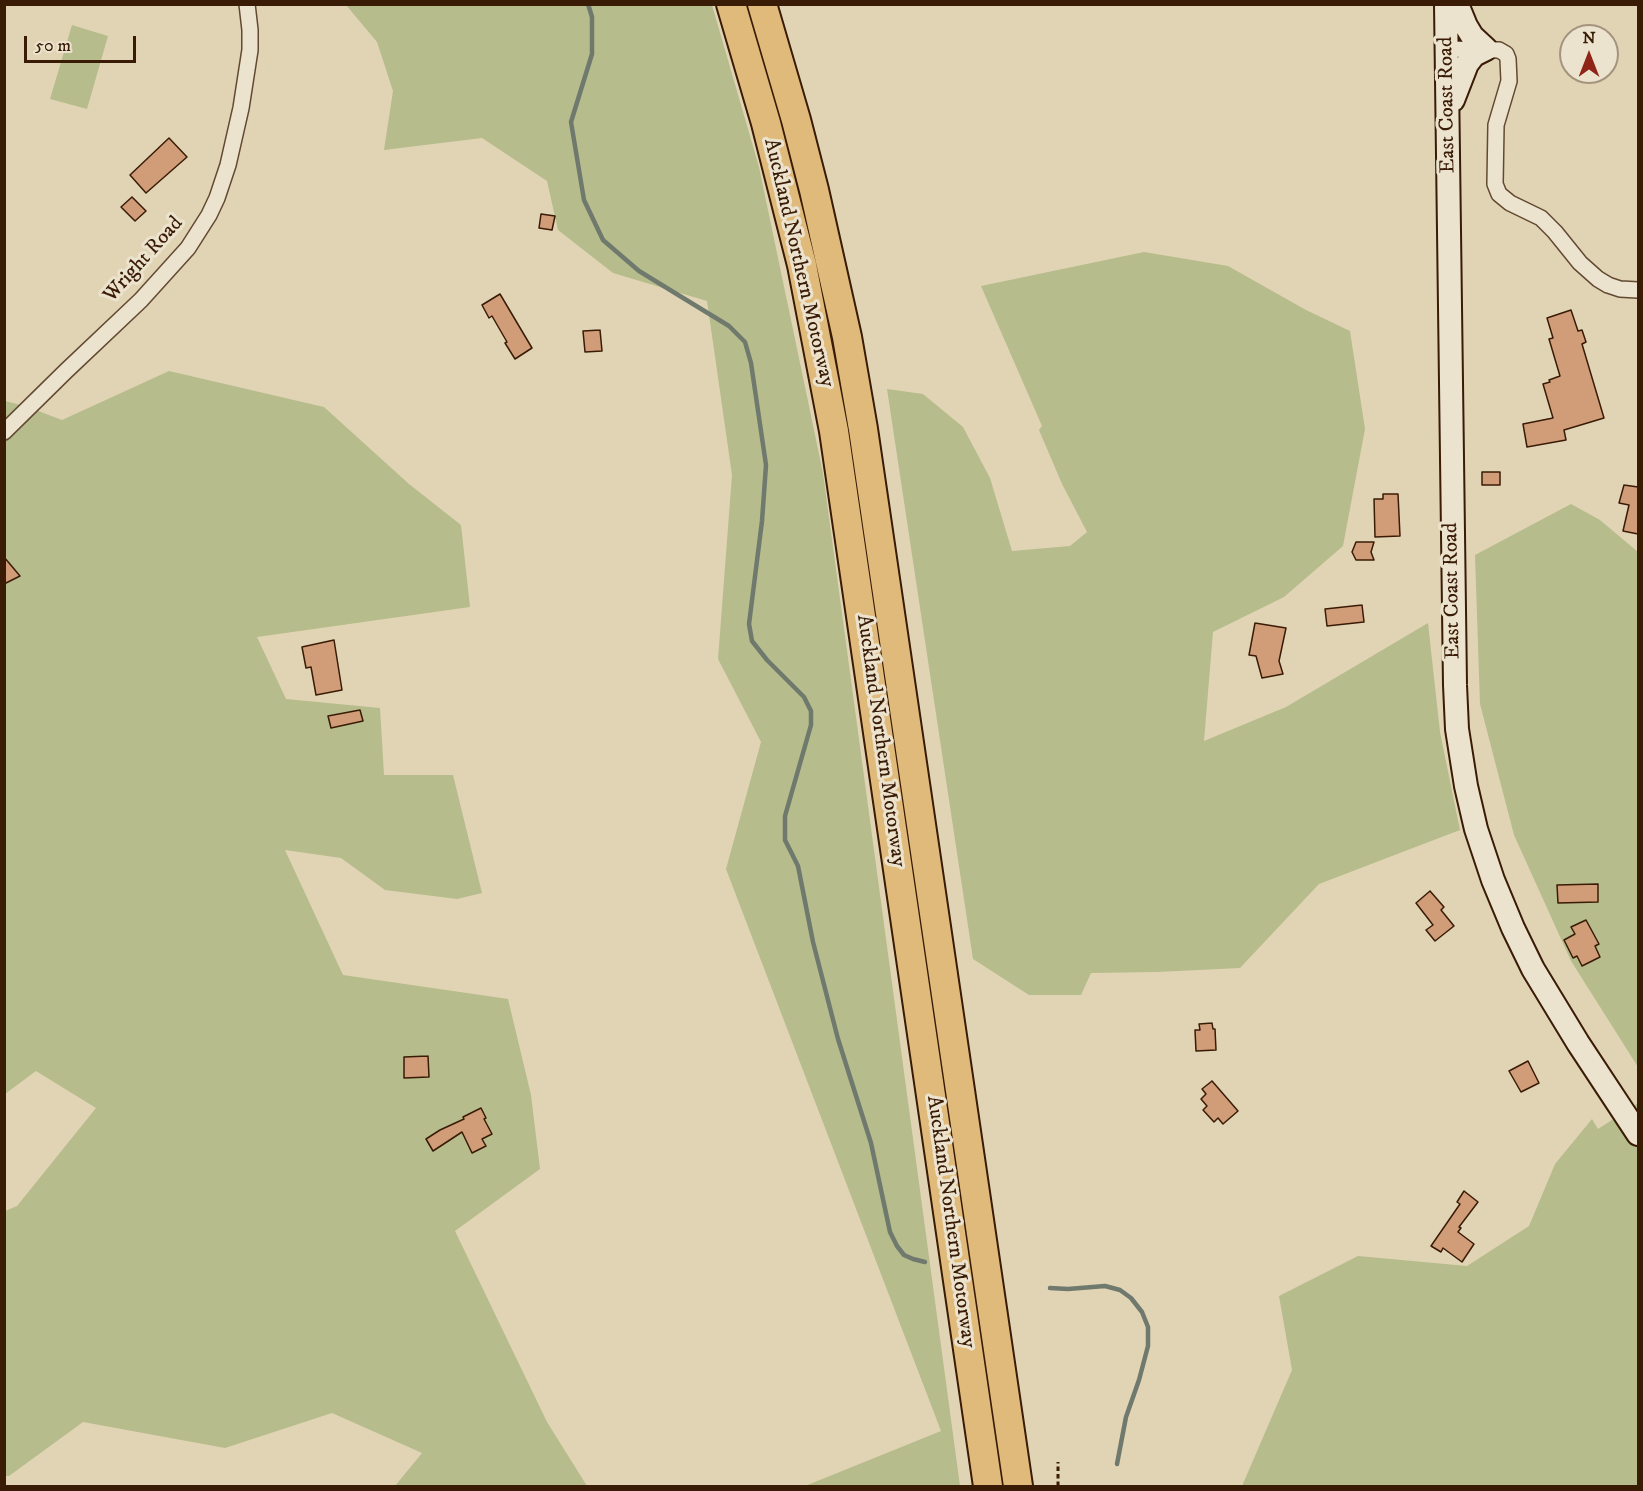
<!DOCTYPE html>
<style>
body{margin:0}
#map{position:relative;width:1643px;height:1491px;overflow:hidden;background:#e1d4b4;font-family:"IM FELL DW Pica",serif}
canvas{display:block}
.frame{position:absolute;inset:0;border:6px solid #391b06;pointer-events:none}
.north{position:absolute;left:1559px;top:24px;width:60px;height:60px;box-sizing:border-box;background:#ece3ce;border:2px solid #a4937e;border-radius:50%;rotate:0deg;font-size:16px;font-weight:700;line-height:24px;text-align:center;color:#391b06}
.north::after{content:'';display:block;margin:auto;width:21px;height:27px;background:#8f2418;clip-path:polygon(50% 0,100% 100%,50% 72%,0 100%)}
.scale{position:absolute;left:24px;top:36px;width:112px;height:27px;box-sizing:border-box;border:3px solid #391b06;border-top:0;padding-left:8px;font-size:18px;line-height:21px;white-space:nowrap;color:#391b06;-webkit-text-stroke:4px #ece3ce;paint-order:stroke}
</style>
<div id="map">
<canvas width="1643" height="1491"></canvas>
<div class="frame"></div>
<div class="north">N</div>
<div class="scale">50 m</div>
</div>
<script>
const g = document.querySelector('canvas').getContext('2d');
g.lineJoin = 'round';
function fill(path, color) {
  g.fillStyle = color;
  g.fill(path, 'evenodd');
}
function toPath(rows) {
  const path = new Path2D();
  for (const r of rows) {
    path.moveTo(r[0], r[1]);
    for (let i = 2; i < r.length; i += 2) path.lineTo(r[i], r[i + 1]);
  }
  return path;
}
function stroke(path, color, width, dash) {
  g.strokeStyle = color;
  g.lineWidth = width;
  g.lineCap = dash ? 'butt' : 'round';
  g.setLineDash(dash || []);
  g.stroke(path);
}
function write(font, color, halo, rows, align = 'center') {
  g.font = font + ' "IM FELL DW Pica",serif';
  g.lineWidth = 6;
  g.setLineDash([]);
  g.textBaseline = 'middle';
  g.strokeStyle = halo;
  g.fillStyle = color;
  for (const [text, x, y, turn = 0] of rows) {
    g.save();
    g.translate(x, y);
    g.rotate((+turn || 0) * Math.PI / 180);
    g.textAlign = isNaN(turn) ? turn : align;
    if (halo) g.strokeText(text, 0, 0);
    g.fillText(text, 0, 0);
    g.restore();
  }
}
const green = toPath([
 [346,5,712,5,759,167,823,473,960,1486,805,1486,941,1431,726,869,761,742,718,659,732,475,707,301,613,273,558,230,547,181,482,138,384,150,393,91,377,42],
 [72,25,108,36,87,109,50,99],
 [1144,252,1228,266,1306,310,1350,331,1365,429,1343,546,1284,597,1213,632,1204,741,1286,707,1428,623,1440,732,1460,830,1319,884,1240,968,1157,972,1091,973,1081,995,1029,995,973,959,887,389,923,394,963,427,990,478,1012,551,1070,546,1087,532,1062,484,1039,430,1042,426,981,286],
 [169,371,324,407,409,484,461,525,470,607,257,637,286,699,380,708,384,775,453,775,482,893,457,899,385,890,341,858,285,850,343,975,508,999,531,1095,540,1169,455,1231,547,1422,587,1486,395,1486,422,1453,332,1413,225,1448,83,1422,9,1476,5,1476,5,1211,17,1206,96,1108,36,1071,5,1094,5,401,25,406,62,420],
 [1571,504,1600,520,1638,552,1638,1067,1571,961,1514,835,1480,704,1475,555],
 [1638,1103,1638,1486,1242,1486,1292,1370,1279,1296,1358,1256,1467,1266,1529,1226,1555,1164,1592,1119,1598,1129]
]);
const stream = toPath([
 [588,4,592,17,592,54,571,122,584,200,603,240,639,271,729,326,745,342,751,363,766,465,762,521,749,624,752,641,767,660,804,697,811,711,811,725,785,816,785,840,798,866,813,942,838,1039,871,1143,890,1232,897,1246,904,1255,913,1259,925,1262],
 [1050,1288,1068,1289,1105,1286,1120,1290,1131,1298,1142,1312,1148,1327,1148,1346,1139,1380,1126,1417,1117,1464]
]);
const building = toPath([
 [169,138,187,157,146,193,130,175,169,138],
 [132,197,146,211,135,221,121,207,132,197],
 [541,214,555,216,552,230,539,228,541,214],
 [500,294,532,348,515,359,505,343,507,342,492,316,489,318,482,305,500,294],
 [1571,310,1578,331,1582,330,1586,342,1582,344,1604,418,1564,430,1566,440,1527,447,1523,424,1553,418,1543,384,1550,382,1549,380,1560,376,1549,339,1553,338,1547,318,1571,310],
 [600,330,602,351,585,352,583,331,600,330],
 [1482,472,1500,472,1500,485,1482,485,1482,472],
 [1624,485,1638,487,1638,534,1623,531,1629,505,1619,503,1624,485],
 [1383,494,1398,494,1400,536,1375,537,1374,499,1383,499,1383,494],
 [1356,542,1374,542,1371,552,1374,560,1356,560,1352,552,1356,542],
 [4,557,20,576,4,584,4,557],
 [1362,605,1364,622,1327,626,1325,609,1362,605],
 [1255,623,1286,628,1279,661,1283,674,1262,678,1256,656,1249,655,1255,623],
 [334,640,342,690,316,695,311,667,306,668,302,647,334,640],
 [360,710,363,721,331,728,328,716,360,710],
 [1598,884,1598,902,1558,903,1557,885,1598,884],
 [1430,891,1444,907,1441,910,1454,926,1435,941,1426,930,1433,925,1416,903,1430,891],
 [1586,920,1599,944,1595,946,1600,957,1582,966,1577,956,1573,958,1564,940,1575,934,1571,927,1586,920],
 [1212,1023,1213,1029,1215,1029,1216,1050,1196,1051,1195,1030,1200,1030,1199,1024,1212,1023],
 [428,1056,429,1077,404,1078,404,1057,428,1056],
 [1528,1061,1539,1083,1521,1092,1509,1071,1528,1061],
 [1212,1081,1238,1111,1223,1124,1218,1118,1214,1122,1203,1110,1207,1106,1201,1099,1206,1094,1202,1089,1212,1081],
 [481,1108,486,1118,484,1119,492,1134,482,1139,486,1146,472,1153,462,1132,433,1151,426,1139,440,1130,464,1119,463,1117,481,1108],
 [1464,1191,1478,1202,1459,1227,1461,1228,1458,1232,1474,1244,1462,1262,1443,1248,1441,1252,1431,1246,1460,1204,1457,1202,1464,1191]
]);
const path = toPath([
 [1058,1486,1058,1462]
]);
const minor = toPath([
 [1447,49,1499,50,1506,54,1508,59,1509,81,1496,125,1495,184,1499,194,1510,203,1541,218,1555,232,1580,263,1598,279,1608,285,1620,289,1638,290],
 [4,432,66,371,141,300,188,248,209,215,217,198,228,165,241,108,250,50,250,30,247,4]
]);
const secondary = toPath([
 [1446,4,1455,685,1457,729,1466,786,1476,829,1493,880,1513,928,1533,969,1578,1043,1638,1134],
 [1453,100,1467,64,1474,55,1486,49,1472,36,1466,26,1457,4]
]);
const motorway = toPath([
 [731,4,766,123,802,265,834,431,988,1486],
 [762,4,796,120,814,190,847,337,863,429,1018,1486]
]);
const streetNames = [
 ["East Coast Road",1448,105,-91],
 ["Wright Road",144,260,-48],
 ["Auckland Northern Motorway",798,263,77],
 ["East Coast Road",1453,591,-91],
 ["Auckland Northern Motorway",880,741,82],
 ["Auckland Northern Motorway",950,1222,82]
];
fill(green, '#b6bc8b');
stroke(stream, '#70796d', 4.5);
fill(building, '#d19d79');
stroke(building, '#391b06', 1.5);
stroke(minor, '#634932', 18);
stroke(secondary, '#391b06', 26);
stroke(motorway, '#391b06', 32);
stroke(path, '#391b06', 3, [4.5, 3]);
stroke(minor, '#ece3ce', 15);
stroke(secondary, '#ece3ce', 22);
stroke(motorway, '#e0ba7a', 28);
write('21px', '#391b06', '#ece3ce', streetNames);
</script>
